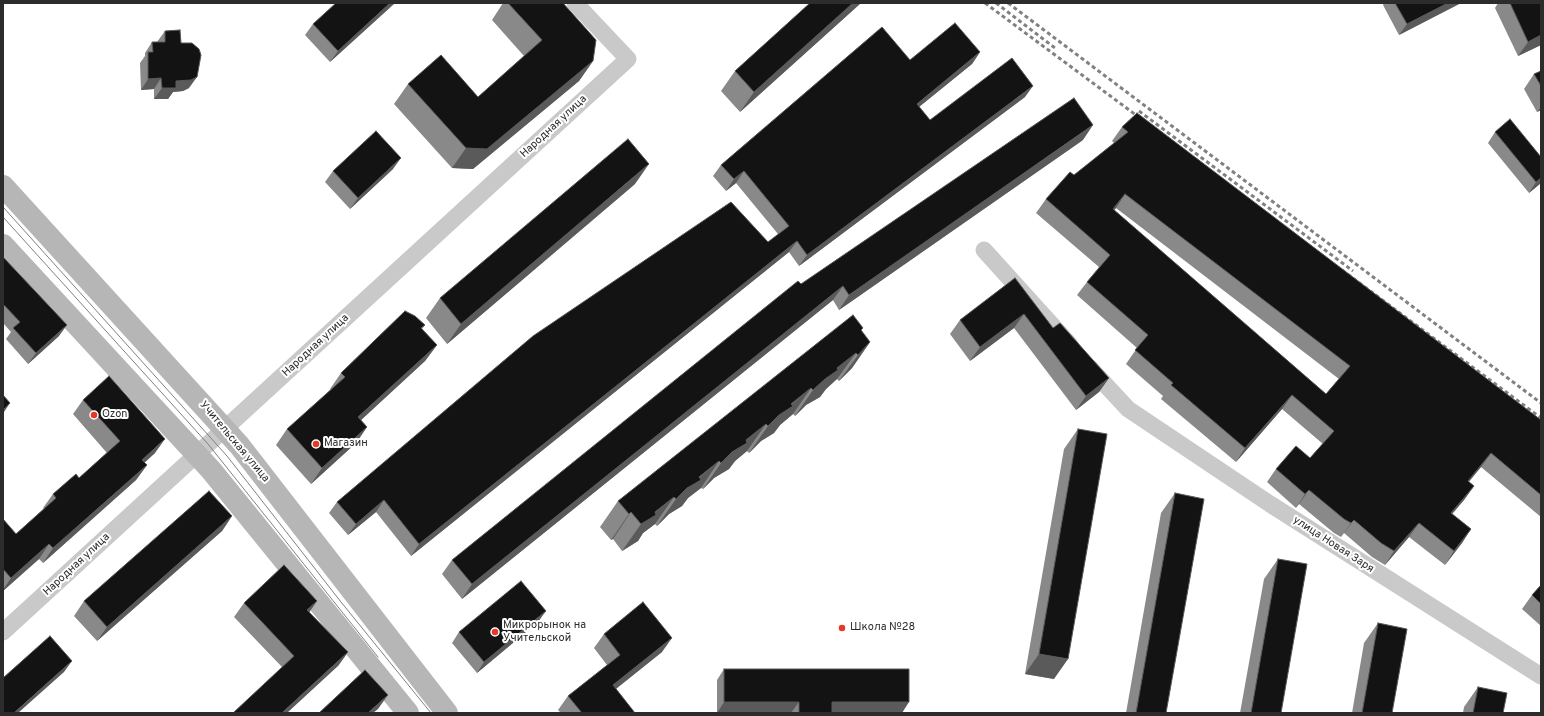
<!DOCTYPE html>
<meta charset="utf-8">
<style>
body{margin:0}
#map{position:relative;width:1544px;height:716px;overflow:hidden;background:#fff;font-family:Overpass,sans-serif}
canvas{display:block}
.frame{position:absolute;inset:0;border:4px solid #2c2c2c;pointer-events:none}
</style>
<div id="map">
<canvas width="1544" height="716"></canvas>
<div class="frame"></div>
</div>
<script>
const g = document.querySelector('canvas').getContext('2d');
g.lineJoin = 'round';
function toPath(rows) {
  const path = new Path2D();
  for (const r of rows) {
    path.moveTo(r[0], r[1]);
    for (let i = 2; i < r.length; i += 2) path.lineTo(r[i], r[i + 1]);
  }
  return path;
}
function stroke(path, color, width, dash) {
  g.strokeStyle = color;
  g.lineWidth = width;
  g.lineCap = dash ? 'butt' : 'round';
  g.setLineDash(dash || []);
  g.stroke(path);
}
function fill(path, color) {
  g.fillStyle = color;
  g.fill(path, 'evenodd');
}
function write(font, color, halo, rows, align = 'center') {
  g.font = font + ' Overpass,sans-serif';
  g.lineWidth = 4;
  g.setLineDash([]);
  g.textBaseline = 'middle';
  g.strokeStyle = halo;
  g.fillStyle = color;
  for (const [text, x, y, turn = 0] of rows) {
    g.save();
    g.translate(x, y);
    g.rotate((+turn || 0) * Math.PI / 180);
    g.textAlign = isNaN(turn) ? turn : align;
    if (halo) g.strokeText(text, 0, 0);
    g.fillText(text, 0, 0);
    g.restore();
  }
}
const street = toPath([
 [984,250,1070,345],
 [1090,368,1128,409,1270,504,1541,676],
 [3,632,628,59,575,3]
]);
const secondary = toPath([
 [3,186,239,445,447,713],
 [3,245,211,470,408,713]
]);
const tram = toPath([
 [3,207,227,456,341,602,431,713],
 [3,217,208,444,378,657]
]);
const rail = toPath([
 [985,3,1144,121],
 [996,3,1055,48],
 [1008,3,1541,403],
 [1139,111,1353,271],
 [1342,270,1541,418]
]);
const wall = toPath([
 [395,3,330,62,305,35,313,24],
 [503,3,563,3,593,61,579,81,473,169,452,168,394,104,408,84,478,97,524,56,492,20],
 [810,3,861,3,740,112,721,91,735,71],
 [1384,3,1461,3,1399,35,1383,5],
 [1498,3,1541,3,1541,45,1518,56,1495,8],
 [165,31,181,43,189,88,183,91,173,92,168,99,154,99,154,89,141,90,140,63,145,56,145,53,152,42,157,42],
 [980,52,972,64,919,107,930,120,1025,97,799,266,789,252,411,556,376,512,348,535,329,513,337,502,768,242,778,234,736,183,726,191,713,176,721,165,910,60],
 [1541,71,1541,110,1537,112,1524,89,1534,74],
 [1122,127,1541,420,1541,517,1481,467,1469,482,1474,486,1464,500,1452,514,1471,529,1462,543,1445,565,1409,537,1385,565,1372,557,1344,533,1341,537,1334,533,1299,504,1296,508,1267,482,1276,469,1310,458,1323,444,1282,409,1236,462,1161,399,1163,396,1126,364,1137,348,1077,295,1087,282,1099,267,1036,213,1046,199,1074,175,1114,143,1112,141],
 [1116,208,1339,379,1326,394,1114,210],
 [1495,132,1541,183,1529,193,1488,143],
 [1083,140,839,310,833,300,462,599,442,574,452,560,801,284],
 [393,169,350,209,325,182,333,171],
 [635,184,447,344,426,318,440,298],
 [3,257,59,336,28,364,6,339,11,332,3,323],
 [1015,278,1053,328,1109,378,1099,392,1076,410,1014,328,970,361,950,334,960,320],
 [425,325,422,329,437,345,425,361,361,420,367,427,356,443,311,484,276,445,287,429,331,390,330,389,341,373],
 [861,331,870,342,852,368,839,381,837,379,826,389,820,397,806,405,795,416,793,414,780,425,774,433,761,441,749,453,747,451,735,461,729,469,714,478,703,489,701,488,688,498,682,506,669,514,657,526,655,524,643,533,638,541,622,551,613,539,611,540,600,527,618,501],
 [83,400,155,453,144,463,147,465,136,480,43,563,39,559,3,591,3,519,16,534,44,509,43,508,53,494,79,478,107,453,73,414],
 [1078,429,1054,679,1025,674,1064,449],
 [1175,493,1166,713,1126,713,1161,513],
 [232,516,222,531,97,641,74,616,84,601],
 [1278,559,1281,713,1240,713,1264,579],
 [1541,585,1541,626,1522,609,1532,595],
 [317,601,309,613,348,652,338,666,282,667,234,617,244,603],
 [538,622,477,673,452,643,459,632],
 [1378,623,1392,713,1352,713,1364,643],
 [604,634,662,652,616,689,635,713,561,713,558,710,568,696,607,665,594,648],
 [724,669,902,713,717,713,717,680],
 [1478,687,1503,713,1463,713,1464,707]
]);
const shadedWall = toPath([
 [390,3,395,3,330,62,338,51],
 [853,3,861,3,740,112,754,92],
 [1448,3,1461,3,1399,35,1407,24],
 [1541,35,1541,45,1518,56,1528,42],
 [980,52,972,64,909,115,917,104],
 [593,61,579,81,473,169,452,168,466,148],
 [197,77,189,88,183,91,173,92,168,99,154,99,162,88,176,81],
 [161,78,154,89,141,90,148,79],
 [1033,86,1025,97,799,266,807,255],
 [1541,107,1541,110,1537,112],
 [1093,125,1083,140,839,310,849,295],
 [401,158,393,169,350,209,358,198],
 [649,164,635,184,447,344,461,324],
 [744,171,736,183,726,191,734,179],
 [1541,178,1541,183,1529,193,1536,182],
 [1125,194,1116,208,1104,223,1113,209],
 [797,241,789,252,411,556,419,544],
 [843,286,833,300,462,599,472,584],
 [1024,314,1014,328,970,361,980,347],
 [67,325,59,336,28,364,36,353],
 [870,342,852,368,839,381,858,355],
 [437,345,425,361,347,433,358,417],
 [856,353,837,379,826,389,820,397,806,405,795,416,813,390,837,368],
 [1109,378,1099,392,1076,410,1086,396],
 [811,388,793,414,780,425,774,433,761,441,749,453,768,426,779,415],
 [1292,395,1282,409,1236,462,1245,448],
 [10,403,4,412,3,413,3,410],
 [766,424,747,451,735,461,729,469,714,478,703,489,721,463,732,452],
 [367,427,356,443,311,484,322,468],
 [165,439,155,453,132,474,142,460],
 [1491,453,1481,467,1458,494,1468,481],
 [719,461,701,488,688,498,682,506,669,514,657,526,676,499,687,488],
 [147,465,136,480,43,563,53,548],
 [1474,486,1464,500,1441,527,1451,513],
 [1309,490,1299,504,1296,508,1305,494],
 [674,497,655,524,643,533,638,541,622,551,641,524],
 [384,500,376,512,348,535,356,524],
 [631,512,613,539,611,540,629,514],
 [232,516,222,531,97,641,107,627],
 [1354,520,1344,533,1341,537,1351,523],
 [1419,523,1409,537,1385,565,1394,551],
 [1471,529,1462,543,1445,565,1454,551],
 [49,544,39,559,3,591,3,590,11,578],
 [317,601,307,615,307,610],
 [546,611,538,622,477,673,484,662],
 [672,638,662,652,603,699,613,685],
 [348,652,338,666,287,713,282,713],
 [1039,654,1068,659,1054,679,1025,674],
 [72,661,64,672,18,713,14,713],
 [388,695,378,709,373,713,368,713],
 [724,702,799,702,791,713,717,713],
 [832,702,909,702,902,713,824,713]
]);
const building = toPath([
 [336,3,390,3,338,51,313,24,336,3],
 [508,3,563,3,596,40,593,61,487,149,466,148,408,84,441,55,478,97,542,40,508,3],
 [810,3,853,3,754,92,735,71,810,3],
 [1395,3,1448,3,1407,24,1395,3],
 [1510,3,1541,3,1541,35,1528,42,1510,3],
 [955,23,980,52,917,104,930,120,1012,58,1033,86,807,255,797,241,419,544,384,500,356,524,337,502,533,336,731,202,768,242,789,226,744,171,734,179,721,165,882,27,910,60,955,23],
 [180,30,181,43,192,43,199,49,201,55,197,77,191,80,176,81,176,88,162,88,161,78,148,79,148,52,153,52,152,42,165,42,165,31,180,30],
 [1541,71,1541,86,1534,74,1541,71],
 [1074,98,1093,125,849,295,843,286,472,584,452,560,798,281,801,284,1074,98],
 [1137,113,1541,420,1541,495,1491,453,1468,481,1474,486,1451,513,1471,529,1454,551,1419,523,1394,551,1381,543,1354,520,1351,523,1344,519,1309,490,1305,494,1276,469,1296,446,1310,458,1334,431,1292,395,1245,448,1171,385,1173,383,1135,350,1148,335,1087,282,1110,255,1046,199,1070,172,1074,175,1128,132,1122,127,1137,113],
 [1125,194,1350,366,1326,394,1113,209,1125,194],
 [1510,119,1541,157,1541,178,1536,182,1495,132,1510,119],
 [376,131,401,158,358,198,333,171,376,131],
 [628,139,649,164,461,324,440,298,628,139],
 [3,257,67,325,36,353,13,328,20,322,3,304,3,257],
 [1015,278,1053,328,1060,323,1109,378,1086,396,1024,314,980,347,960,320,1015,278],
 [405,311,415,316,425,325,421,328,437,345,358,417,367,427,322,468,287,429,345,377,341,373,405,311],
 [853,315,863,328,861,330,870,342,858,355,856,353,837,368,838,370,825,379,813,390,811,388,791,404,793,406,779,415,768,426,766,424,746,440,747,443,732,452,721,463,719,461,699,477,701,480,687,488,676,499,674,497,655,512,656,515,641,524,631,512,629,514,618,501,853,315],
 [109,376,165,439,142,460,147,465,53,548,49,544,11,578,3,569,3,519,16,534,56,498,53,494,76,474,79,478,120,441,83,400,109,376],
 [3,395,10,403,3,410,3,395],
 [1078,429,1107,434,1068,659,1039,654,1078,429],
 [209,491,232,516,107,627,84,601,209,491],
 [1175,493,1204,499,1166,713,1136,713,1175,493],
 [1278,559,1307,564,1281,713,1251,713,1278,559],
 [284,565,317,601,307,610,348,652,282,713,233,713,294,656,244,603,284,565],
 [521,581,546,611,484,662,459,632,521,581],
 [1541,585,1541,604,1532,595,1541,585],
 [643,602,672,638,613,685,635,713,582,713,568,696,620,655,604,634,643,602],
 [1378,623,1407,629,1392,713,1362,713,1378,623],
 [50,636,72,661,14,713,4,713,3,712,3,678,50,636],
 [724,669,909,669,909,702,832,702,832,713,799,713,799,702,724,702,724,669],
 [365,670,388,695,368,713,319,713,365,670],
 [1478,687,1507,693,1503,713,1473,713,1478,687]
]);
const markers = [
 [94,415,4,"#e7362a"],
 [316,444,4,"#e7362a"],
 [842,628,4,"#e7362a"],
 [495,632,4,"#e7362a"]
];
const streetNames = [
 ["Народная улица",554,127,-43],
 ["Народная улица",316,346,-43],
 ["Учительская улица",234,442,50],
 ["улица Новая Заря",1333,545,33],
 ["Народная улица",77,565,-43]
];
const poiNames = [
 ["Ozon",102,415],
 ["Магазин",324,444],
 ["Микрорынок на",503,626],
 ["Учительской",503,639],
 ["Школа №28",850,628]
];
stroke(street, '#c9c9c9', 17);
stroke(secondary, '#b6b6b6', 22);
stroke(tram, '#818181', 1);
stroke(rail, '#818181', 3, [4, 3]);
fill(wall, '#898989');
fill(shadedWall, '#5a5a5a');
fill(building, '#131313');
stroke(building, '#5a5a5a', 1);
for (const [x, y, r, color] of markers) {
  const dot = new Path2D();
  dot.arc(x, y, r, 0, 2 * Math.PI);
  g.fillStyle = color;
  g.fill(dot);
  stroke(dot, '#fff', 1.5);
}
write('11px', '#2c2c2c', '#fff', streetNames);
write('11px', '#2c2c2c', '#fff', poiNames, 'left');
</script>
